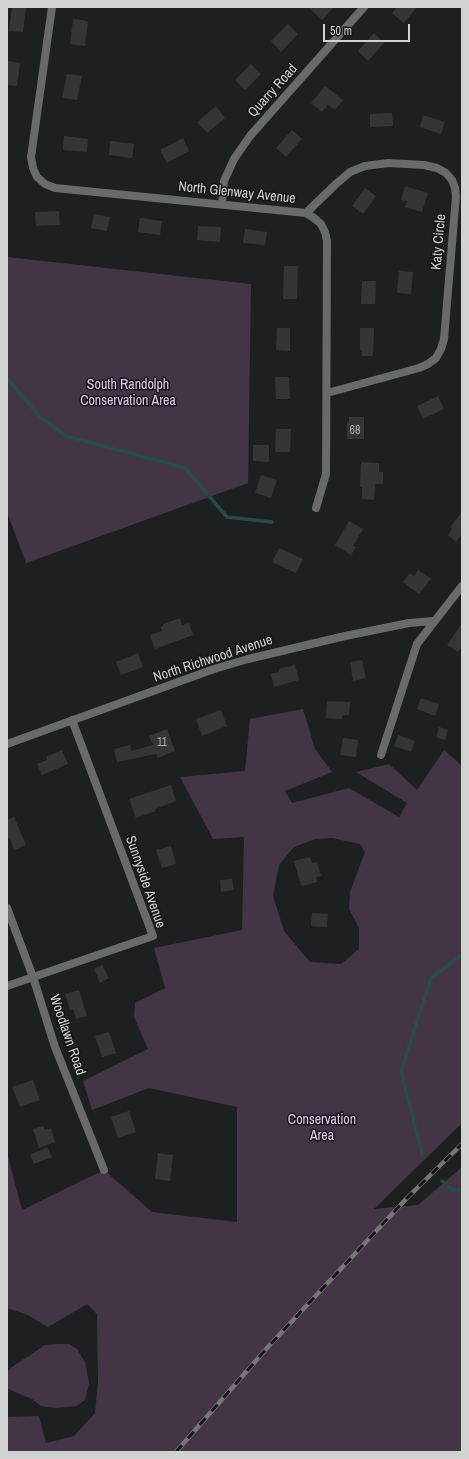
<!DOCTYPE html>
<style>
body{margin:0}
#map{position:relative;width:469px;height:1459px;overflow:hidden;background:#1d2020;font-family:"Archivo Narrow",sans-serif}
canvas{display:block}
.frame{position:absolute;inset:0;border:8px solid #d1d3d3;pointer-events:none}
.scale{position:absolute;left:323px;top:24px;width:87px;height:18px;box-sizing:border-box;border:2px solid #d1d3d3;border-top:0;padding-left:5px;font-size:12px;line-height:14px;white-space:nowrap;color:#d1d3d3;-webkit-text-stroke:3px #141717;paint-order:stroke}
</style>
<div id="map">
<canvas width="469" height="1459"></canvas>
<div class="frame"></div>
<div class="scale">50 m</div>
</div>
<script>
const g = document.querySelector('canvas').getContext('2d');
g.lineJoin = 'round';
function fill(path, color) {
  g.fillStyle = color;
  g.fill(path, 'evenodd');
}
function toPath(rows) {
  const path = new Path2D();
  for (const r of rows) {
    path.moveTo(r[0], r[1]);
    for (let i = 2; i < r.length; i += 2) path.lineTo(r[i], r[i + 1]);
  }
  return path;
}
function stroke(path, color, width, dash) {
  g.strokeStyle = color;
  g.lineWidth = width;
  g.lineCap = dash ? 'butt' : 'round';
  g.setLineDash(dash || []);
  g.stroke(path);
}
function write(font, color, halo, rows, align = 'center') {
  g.font = font + ' "Archivo Narrow",sans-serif';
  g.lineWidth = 3;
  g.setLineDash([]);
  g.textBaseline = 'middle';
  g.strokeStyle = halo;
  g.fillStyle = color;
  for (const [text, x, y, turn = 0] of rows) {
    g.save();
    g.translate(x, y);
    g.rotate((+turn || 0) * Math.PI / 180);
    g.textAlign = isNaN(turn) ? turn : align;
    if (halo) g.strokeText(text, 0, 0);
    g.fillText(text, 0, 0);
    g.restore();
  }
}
const green = toPath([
 [7,257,251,284,248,483,26,563,7,512],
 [303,709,315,749,332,772,285,791,292,803,349,788,399,817,407,803,356,772,389,764,417,790,444,750,462,766,462,1123,374,1209,418,1205,462,1167,462,1452,7,1452,7,1417,39,1416,46,1443,74,1436,95,1413,98,1383,97,1314,87,1304,48,1327,28,1315,7,1308,7,1153,22,1210,104,1170,152,1212,237,1222,237,1107,149,1088,92,1110,83,1081,148,1049,134,1017,135,1003,165,988,154,948,242,930,244,837,213,839,180,777,245,771,250,719],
 [332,838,360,844,365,852,350,892,349,909,359,928,359,949,341,964,310,962,284,931,273,896,279,865,294,847,315,839],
 [58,1344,69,1344,77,1349,85,1362,89,1383,85,1400,76,1406,56,1408,41,1406,32,1399,19,1394,7,1388,7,1372,12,1367,45,1345]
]);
const stream = toPath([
 [7,378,39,416,66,436,185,468,227,517,272,522],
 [422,1154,401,1071,431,978,462,955],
 [442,1181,453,1190,462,1190]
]);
const building = toPath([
 [12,7,26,7,23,32,9,31],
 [308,7,334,7,322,20],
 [397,7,417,7,404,23,392,13],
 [73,19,88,21,85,46,70,44],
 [288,24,298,34,281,52,271,41],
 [374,33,384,43,368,61,358,51],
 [7,61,20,63,17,86,7,85],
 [251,64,261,74,245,90,235,80],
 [67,74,82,76,77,100,62,98],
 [325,86,343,100,335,110,328,105,322,112,311,103],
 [216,106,225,118,207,133,197,122],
 [392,113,393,126,370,127,370,114],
 [423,115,445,122,441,134,420,127],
 [292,130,302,139,286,157,276,148],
 [64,136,88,139,87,152,63,150],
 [183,138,189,151,167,163,160,150],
 [110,141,134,144,132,158,109,155],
 [405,186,428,193,422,212,405,207,407,201,401,200],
 [365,188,376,196,363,214,352,206],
 [59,211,60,225,36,226,35,212],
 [94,214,110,217,107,231,91,228],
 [140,218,162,221,160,235,138,232],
 [198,226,221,227,220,242,197,240],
 [245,229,267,232,265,245,243,243],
 [284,266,298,266,297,299,283,299],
 [399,271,413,272,411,294,397,293],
 [362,281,376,281,375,304,361,304],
 [277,328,290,328,290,351,276,350],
 [360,328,374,328,373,356,362,356,362,350,360,350],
 [275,377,289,377,290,399,276,399],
 [438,396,444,409,423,419,417,406],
 [349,417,364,417,364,439,347,439,347,422,349,423],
 [276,429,291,429,290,452,275,452],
 [253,445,269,445,269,462,253,461],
 [361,462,379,463,379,472,383,472,383,484,375,484,374,500,362,499,362,487,360,487],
 [261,475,277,480,271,498,255,493],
 [462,512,462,536,461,535,456,542,448,535,452,529,450,527],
 [349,521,363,529,353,546,356,547,351,555,335,545],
 [279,548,303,559,296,573,272,562],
 [418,570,431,579,419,594,403,582,410,573,414,576],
 [180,618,182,625,189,623,193,635,155,649,150,635,162,631,161,627,163,626,163,624],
 [462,623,462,646,458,652,447,645],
 [138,653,143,667,121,675,116,662],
 [362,660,366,678,353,681,350,662],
 [295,665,299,680,274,687,271,674,279,672,279,669],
 [421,698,439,704,435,716,417,709],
 [327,701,350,702,349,715,342,715,342,719,326,718],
 [221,710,227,726,202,736,196,719],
 [439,727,448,730,445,740,436,737],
 [167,729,175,751,158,758,156,754,117,762,114,749,130,745,131,751,153,745,149,736],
 [398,735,415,741,411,752,394,746],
 [343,738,358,740,356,757,340,755],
 [62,750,68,764,42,775,37,764,47,760,46,757],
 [171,785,176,801,155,809,156,811,136,818,129,799],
 [14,817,26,845,14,850,10,838,7,839,7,820],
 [171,846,176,864,162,868,156,850],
 [310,857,312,863,317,862,321,876,316,877,317,882,301,886,294,861],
 [232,879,234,890,221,892,220,880],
 [312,913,328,914,327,927,311,926],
 [102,965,109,978,100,983,94,969],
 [79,990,87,1016,76,1019,73,1009,70,1010,65,994],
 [109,1032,116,1053,102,1057,95,1036],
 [33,1080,40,1100,20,1107,12,1087],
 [129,1111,136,1132,118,1138,111,1117],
 [43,1126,45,1130,51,1128,55,1142,39,1148,33,1129],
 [47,1147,52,1157,34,1164,30,1155],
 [158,1153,173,1155,170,1181,155,1179]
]);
const minor = toPath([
 [52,7,31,157,33,168,37,177,45,184,55,188,306,213,314,218,321,224,325,232,327,241,326,474,316,508],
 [222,204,224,181,234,159,250,136,364,7],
 [306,213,336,184,350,172,365,166,388,163,424,165,437,168,446,173,452,180,455,188,456,196,444,339,441,349,436,358,428,364,419,368,327,393],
 [7,744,214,669,248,659,345,636,409,623,434,621],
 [381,755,417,644,462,586],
 [7,908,33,977,55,1047,104,1170],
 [7,986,153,936,72,720]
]);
const rail = toPath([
 [176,1452,267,1348,407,1198,462,1144]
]);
const numberNames = [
 ["68",355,431],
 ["11",162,743]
];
const streetNames = [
 ["Quarry Road",273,91,-48],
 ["North Glenway Avenue",237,193,6],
 ["Katy Circle",439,242,-85],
 ["North Richwood Avenue",213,659,-18],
 ["Sunnyside Avenue",145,882,71],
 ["Woodlawn Road",67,1035,71]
];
const parkNames = [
 ["South Randolph",128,385],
 ["Conservation Area",128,401],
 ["Conservation",322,1120],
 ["Area",322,1136]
];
fill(green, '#433546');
stroke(stream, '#264b48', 3.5);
fill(building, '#333636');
stroke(minor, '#6a696b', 8);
stroke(rail, '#757777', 4.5);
stroke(rail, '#141717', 3, [9]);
write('12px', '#aaacac', null, numberNames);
write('14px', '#d1d3d3', '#141717', streetNames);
write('14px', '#e9c4f0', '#141717', parkNames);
</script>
